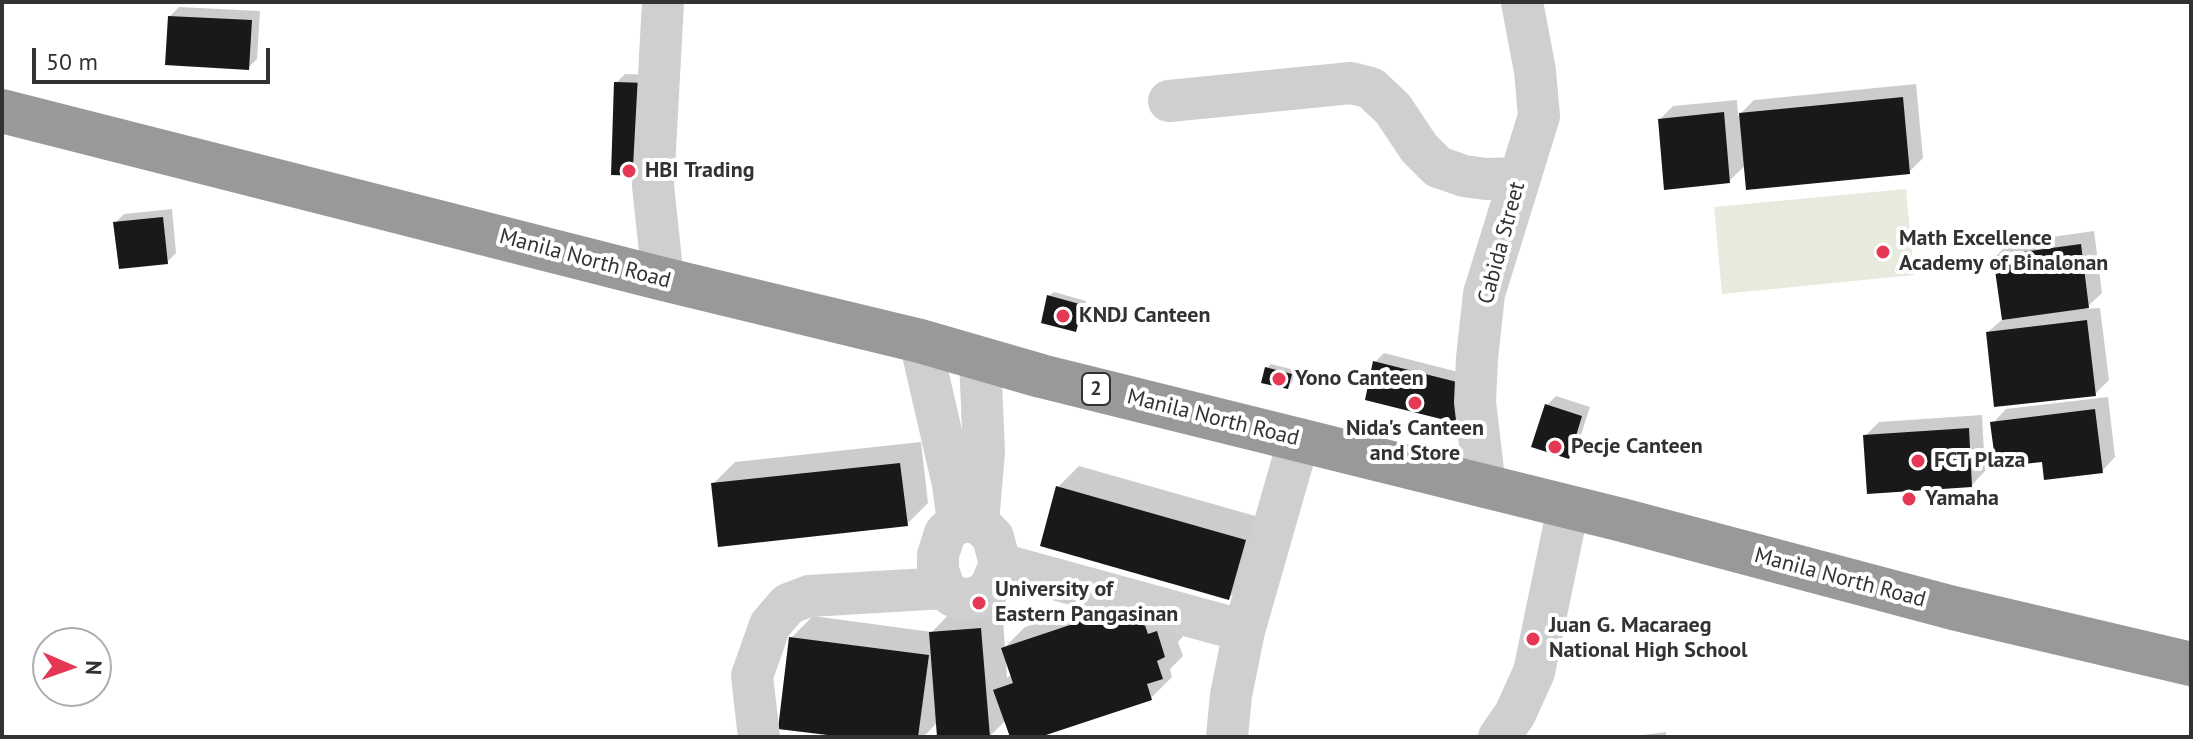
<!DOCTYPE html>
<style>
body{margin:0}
#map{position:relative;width:2193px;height:739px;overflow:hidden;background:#fff;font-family:"PT Sans",sans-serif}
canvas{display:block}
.frame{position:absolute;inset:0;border:4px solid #323232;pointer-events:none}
.north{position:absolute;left:32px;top:627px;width:80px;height:80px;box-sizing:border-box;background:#fff;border:2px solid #adadad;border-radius:50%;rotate:92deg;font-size:22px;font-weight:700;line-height:32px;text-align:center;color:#323232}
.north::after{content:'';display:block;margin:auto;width:28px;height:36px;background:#e53855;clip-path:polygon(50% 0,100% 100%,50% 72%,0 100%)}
.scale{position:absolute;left:32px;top:48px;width:238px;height:36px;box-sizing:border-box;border:4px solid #323232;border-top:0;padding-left:10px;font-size:24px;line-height:28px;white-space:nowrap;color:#323232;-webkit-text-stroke:6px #fff;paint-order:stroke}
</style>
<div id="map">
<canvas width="2193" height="739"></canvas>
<div class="frame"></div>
<div class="north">N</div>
<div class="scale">50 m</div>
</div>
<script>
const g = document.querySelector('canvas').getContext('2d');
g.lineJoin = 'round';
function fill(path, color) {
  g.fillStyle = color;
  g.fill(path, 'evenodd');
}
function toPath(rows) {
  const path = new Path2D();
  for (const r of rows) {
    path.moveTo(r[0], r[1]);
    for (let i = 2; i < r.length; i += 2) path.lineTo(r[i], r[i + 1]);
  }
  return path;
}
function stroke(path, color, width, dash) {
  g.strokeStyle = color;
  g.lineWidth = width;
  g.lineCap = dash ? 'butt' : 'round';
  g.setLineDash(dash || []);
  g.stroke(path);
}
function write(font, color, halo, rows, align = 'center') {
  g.font = font + ' "PT Sans",sans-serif';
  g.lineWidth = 8;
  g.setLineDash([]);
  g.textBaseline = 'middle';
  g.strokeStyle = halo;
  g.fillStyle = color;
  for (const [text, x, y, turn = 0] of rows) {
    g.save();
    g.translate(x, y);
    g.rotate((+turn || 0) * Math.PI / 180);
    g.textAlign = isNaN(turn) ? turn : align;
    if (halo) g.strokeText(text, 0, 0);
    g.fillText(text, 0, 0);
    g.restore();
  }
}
const green = toPath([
 [1906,189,1914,275,1722,294,1714,207]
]);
const shadow = toPath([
 [179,7,260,11,257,59,248,68,170,16],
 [625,74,657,75,653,165,616,83],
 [1916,84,1923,158,1909,172,1746,165,1729,181,1660,119,1673,106,1737,100,1738,116,1754,100],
 [172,209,176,253,167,262,115,223,124,214],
 [2094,231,2102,293,2085,309,2100,308,2109,380,2095,394,1988,332,2004,318,1995,257,2009,243],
 [1054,292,1086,301,1079,325,1075,330,1049,296],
 [1384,353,1478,377,1464,423,1375,362],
 [1271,364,1295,370,1292,382,1288,387,1267,368],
 [1556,396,1590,407,1577,447,1568,457,1547,405],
 [2108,397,2115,457,2102,471,2044,459,1993,423,2006,409],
 [1982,415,1985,471,1972,485,1865,436,1879,422],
 [921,442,928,503,907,524,713,484,735,462],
 [1079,466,1266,519,1250,576,1229,598,1058,487],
 [1143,588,1185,634,1178,642,1183,656,1170,669,1172,677,1151,698,1034,737,1012,737,1006,720,989,737,939,737,938,722,923,737,860,737,791,638,813,616,932,632,952,611,1002,607,1005,647,1025,627],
 [1006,662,1012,674,1007,678],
 [1666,732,1666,737,1627,737]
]);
const building = toPath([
 [168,16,252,20,249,70,165,65],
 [614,82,648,83,645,176,611,175],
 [1903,97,1910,174,1746,190,1739,113],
 [1724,112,1730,183,1664,190,1658,119],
 [163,217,168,264,119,269,113,222],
 [2081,244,2089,308,2002,320,1993,256],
 [1047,295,1083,305,1076,332,1041,323],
 [2087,320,2096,396,1994,407,1986,332],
 [1373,361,1469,385,1465,425,1365,400],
 [1265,367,1292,374,1288,389,1261,383],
 [1545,404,1582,416,1569,459,1531,447],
 [2095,409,2103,473,2044,480,2042,462,1996,467,1990,422],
 [1969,428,1972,487,1867,494,1863,435],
 [900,463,908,526,718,547,711,483],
 [1056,486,1246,540,1229,600,1040,546],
 [1121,608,1141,614,1148,634,1157,631,1165,657,1157,661,1163,679,1147,684,1152,700,1040,737,1010,737,993,690,1013,683,1001,648],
 [981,628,990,737,937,737,929,632],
 [789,637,929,655,918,737,844,737,778,729]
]);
const minor = toPath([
 [1169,101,1351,83,1371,88,1393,109,1419,148,1438,167,1464,176,1486,179,1519,178],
 [663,279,653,186,663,2],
 [920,341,953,484,958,522],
 [1485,487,1475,402,1477,358,1484,294,1539,116,1535,71,1522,2],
 [958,522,978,522,993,537,1000,564,991,586,982,595,967,600,953,596,944,588,938,570,938,555,945,533,958,522],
 [978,522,984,452,980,359],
 [1000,564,1244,631],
 [759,737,752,676,770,625,788,604,809,596,944,588],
 [1227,737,1231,695,1244,631,1299,439],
 [1499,737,1515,714,1534,672,1568,508]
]);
const highway = toPath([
 [2,111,663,279,920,341,1041,376,1622,520,1953,608,2191,664]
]);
const markers = [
 [629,171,8,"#e53855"],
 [1883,252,8,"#e53855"],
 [1063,316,8,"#e53855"],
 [1279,379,8,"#e53855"],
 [1415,403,8,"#e53855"],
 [1555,447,8,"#e53855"],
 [1918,461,8,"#e53855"],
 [1909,499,8,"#e53855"],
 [979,603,8,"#e53855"],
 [1533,639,8,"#e53855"]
];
const shields = [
 [1096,389,28]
];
const shieldNames = [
 ["2",1096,389]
];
const poiNames = [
 ["HBI Trading",645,171],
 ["Math Excellence",1899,239],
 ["Academy of Binalonan",1899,264],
 ["KNDJ Canteen",1079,316],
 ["Yono Canteen",1295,379],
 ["Nida's Canteen",1415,429,"center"],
 ["and Store",1415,454,"center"],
 ["Pecje Canteen",1571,447],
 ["FCT Plaza",1934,461],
 ["Yamaha",1925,499],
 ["University of",995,590],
 ["Eastern Pangasinan",995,615],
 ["Juan G. Macaraeg",1549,626],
 ["National High School",1549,651]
];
const streetNames = [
 ["Cabida Street",1502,243,-75],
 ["Manila North Road",585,259,15],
 ["Manila North Road",1213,418,14],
 ["Manila North Road",1840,578,15]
];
fill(green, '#e6ebde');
fill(shadow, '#0003');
fill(building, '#191919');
stroke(minor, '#cfcfcf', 42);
stroke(highway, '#999', 44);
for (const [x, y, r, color] of markers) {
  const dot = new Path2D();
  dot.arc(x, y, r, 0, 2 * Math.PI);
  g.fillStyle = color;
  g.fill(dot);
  stroke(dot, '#fff', 3);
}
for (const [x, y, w] of shields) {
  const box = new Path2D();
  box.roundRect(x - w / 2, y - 16, w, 32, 6);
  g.fillStyle = '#fff';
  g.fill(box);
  stroke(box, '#323232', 2);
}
write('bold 20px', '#323232', null, shieldNames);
write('bold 22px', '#323232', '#fff', poiNames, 'left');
write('22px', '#323232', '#fff', streetNames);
</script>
